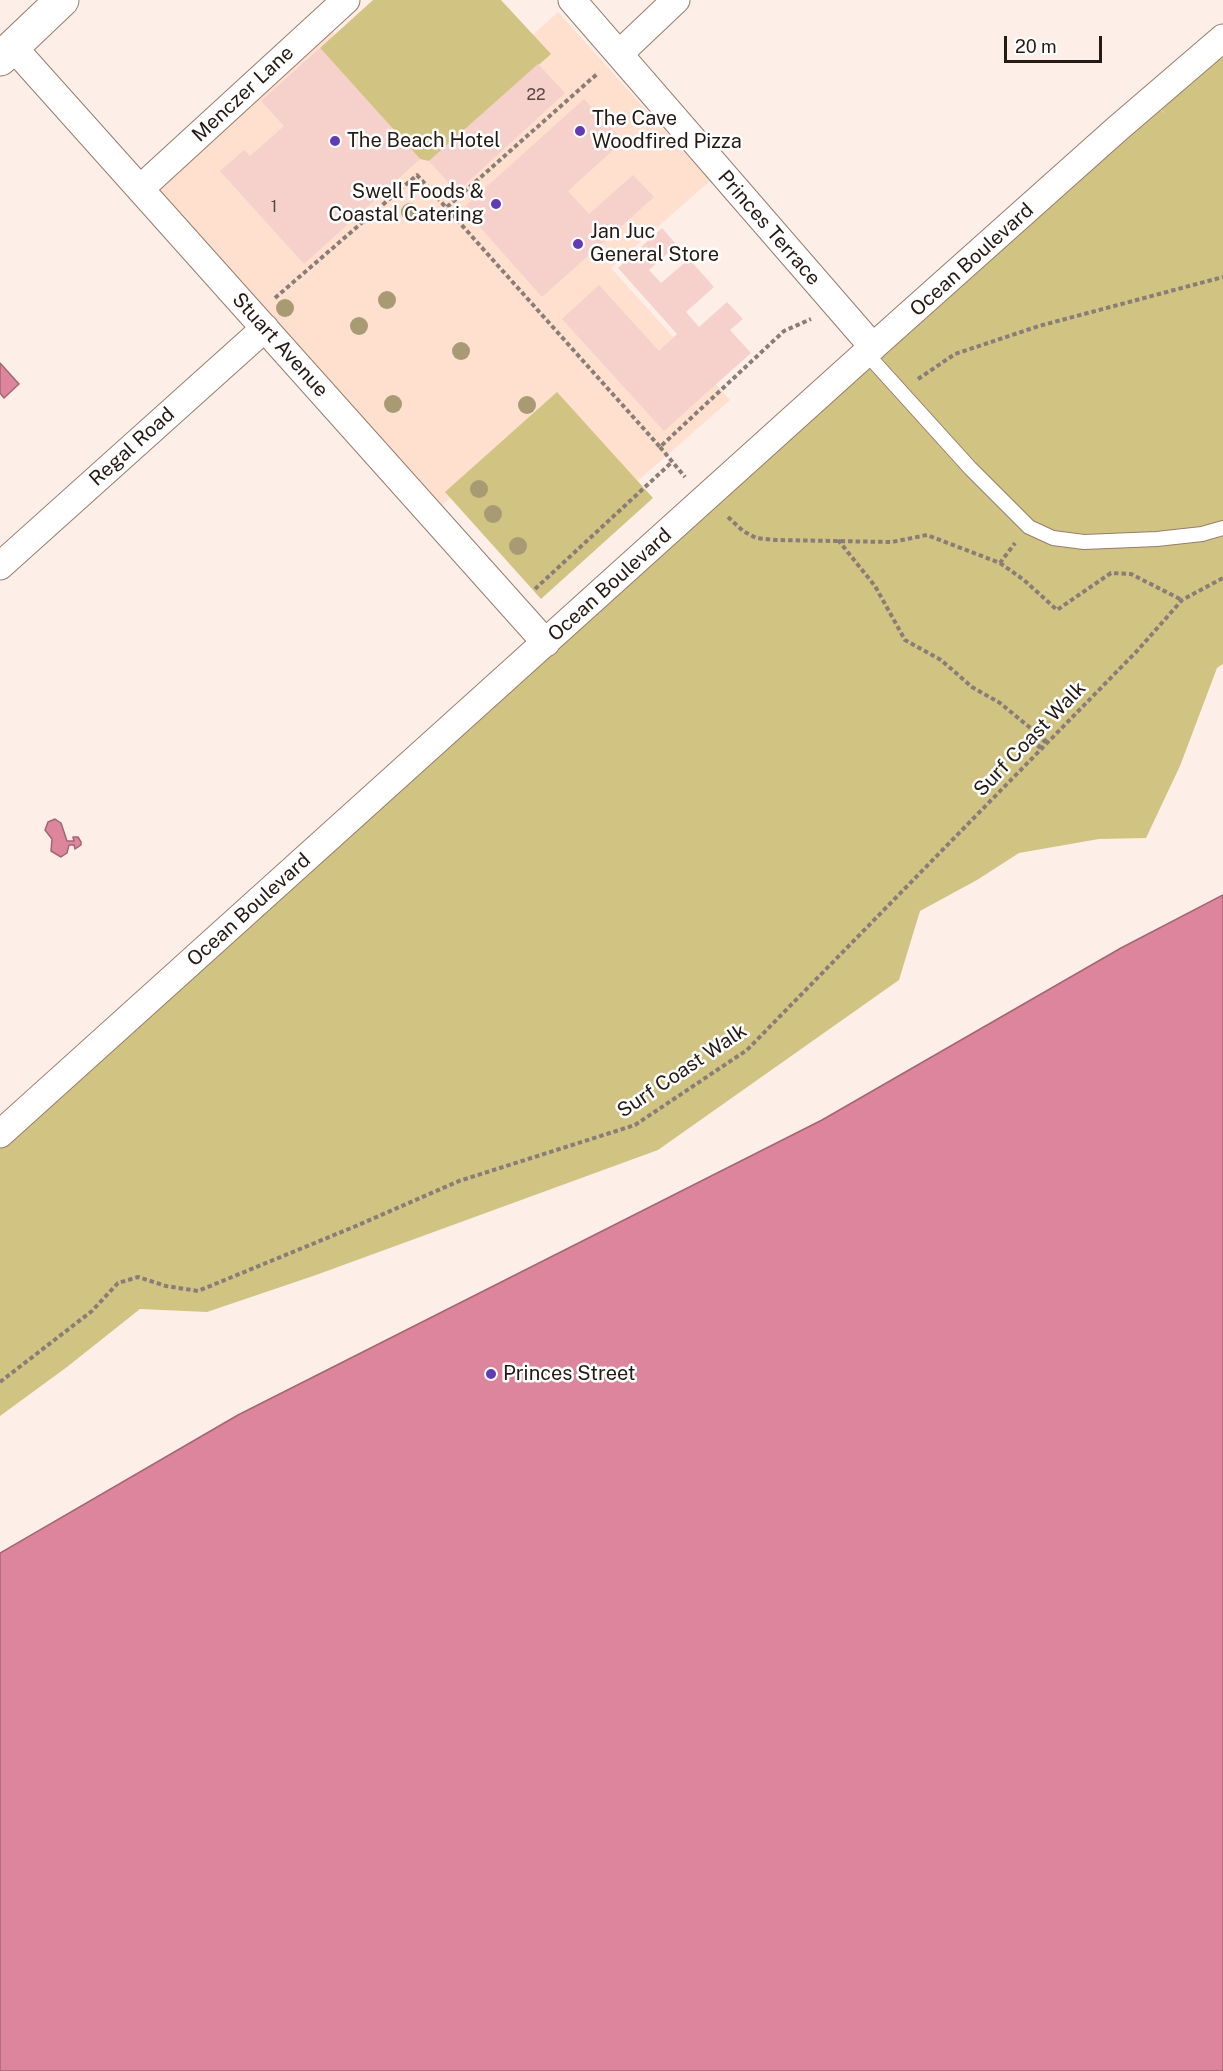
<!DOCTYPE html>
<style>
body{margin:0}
#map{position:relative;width:1223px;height:2071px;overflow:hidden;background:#fdefe8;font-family:"Public Sans",sans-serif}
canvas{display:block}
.scale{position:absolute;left:1004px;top:36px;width:98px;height:27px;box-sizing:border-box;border:3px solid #261a14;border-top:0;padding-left:8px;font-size:18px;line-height:21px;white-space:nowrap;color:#261a14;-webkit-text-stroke:4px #fff;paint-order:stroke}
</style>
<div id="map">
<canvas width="1223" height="2071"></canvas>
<div class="scale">20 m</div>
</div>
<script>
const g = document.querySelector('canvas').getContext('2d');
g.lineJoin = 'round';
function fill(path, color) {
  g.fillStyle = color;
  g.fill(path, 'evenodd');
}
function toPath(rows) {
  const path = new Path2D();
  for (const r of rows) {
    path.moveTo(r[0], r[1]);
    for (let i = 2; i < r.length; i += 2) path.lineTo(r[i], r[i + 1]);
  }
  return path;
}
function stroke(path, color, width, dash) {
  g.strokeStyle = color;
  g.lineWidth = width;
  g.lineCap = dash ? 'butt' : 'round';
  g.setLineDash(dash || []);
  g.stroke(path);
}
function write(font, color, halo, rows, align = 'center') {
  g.font = font + ' "Public Sans",sans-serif';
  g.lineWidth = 5;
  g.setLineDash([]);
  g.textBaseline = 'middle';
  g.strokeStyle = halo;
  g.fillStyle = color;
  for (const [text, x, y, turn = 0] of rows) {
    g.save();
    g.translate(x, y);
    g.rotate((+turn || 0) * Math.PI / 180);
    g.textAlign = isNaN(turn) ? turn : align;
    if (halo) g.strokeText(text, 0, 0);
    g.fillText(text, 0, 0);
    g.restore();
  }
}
const built = toPath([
 [558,12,710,181,611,268,730,400,632,486,558,406,442,505,154,190,331,30,424,133]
]);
const green = toPath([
 [373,0,501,0,551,54,429,161,420,159,320,48],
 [1223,38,1223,664,1217,668,1180,766,1146,838,1099,839,1019,853,977,880,920,911,899,980,658,1150,316,1275,207,1312,140,1309,67,1367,0,1416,0,1134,1150,104,1167,114,1149,102],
 [557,392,653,498,541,599,445,492]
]);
const water = toPath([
 [0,363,19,384,4,398,0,393,0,363],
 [55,819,61,823,67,841,74,841,73,837,78,837,81,842,81,845,75,849,74,845,69,845,67,853,61,857,51,851,52,839,45,830,48,822,55,819],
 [1223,895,1223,2071,0,2071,0,1553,238,1415,822,1120,1121,948,1223,895]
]);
const building = toPath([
 [320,48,420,159,304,264,220,171,244,150,250,156,284,126,261,101],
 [538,64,565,93,457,192,429,161],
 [584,99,623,141,568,191,589,214,633,175,654,197,542,297,463,208],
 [662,228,677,245,649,270,661,283,689,259,714,287,686,312,699,327,727,302,743,319,730,330,751,353,664,431,562,319,599,285,659,351,677,334,618,268]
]);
const path = toPath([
 [447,207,597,74],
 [275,298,417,175,660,447,784,331,811,319],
 [918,379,955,354,1039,326,1223,277],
 [660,447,685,477],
 [728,517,743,531,756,538,775,540,892,542,927,535,1000,563,1015,543],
 [838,540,875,586,905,640,941,660,972,687,1000,703,1045,740,1036,750],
 [1000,563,1024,580,1057,610,1111,573,1131,574,1182,600],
 [535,589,672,462],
 [0,1382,92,1311,118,1283,138,1277,166,1286,198,1291,356,1226,459,1181,635,1125,747,1050,1137,651,1182,600,1223,578]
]);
const lane = toPath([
 [866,353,970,468,1029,527,1053,538,1084,542,1157,539,1202,534,1223,528]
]);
const street = toPath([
 [572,0,873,347],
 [13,47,546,643],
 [619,54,676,0],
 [141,188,346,0],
 [0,566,265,328],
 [0,1134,866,353,1117,129,1223,38]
]);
const secondary = toPath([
 [0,59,62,0]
]);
const trees = [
 [410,212],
 [387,300],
 [285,308],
 [359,326],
 [461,351],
 [393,404],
 [527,405],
 [479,489],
 [493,514],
 [518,546]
];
const markers = [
 [580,131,6,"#603bb4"],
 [335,141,6,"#603bb4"],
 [496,204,6,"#603bb4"],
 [578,244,6,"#603bb4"],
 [491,1374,6,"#603bb4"]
];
const numberNames = [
 ["22",536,95],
 ["1",274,207]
];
const streetNames = [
 ["Menczer Lane",243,94,-43],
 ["Princes Terrace",769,228,49],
 ["Ocean Boulevard",972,260,-42],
 ["Stuart Avenue",280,345,48],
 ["Regal Road",132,447,-42],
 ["Ocean Boulevard",610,585,-42],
 ["Surf Coast Walk",1030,739,-46],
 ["Ocean Boulevard",249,910,-42],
 ["Surf Coast Walk",682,1071,-34]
];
const poiNames = [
 ["The Cave",592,119],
 ["Woodfired Pizza",592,142],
 ["The Beach Hotel",347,141],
 ["Swell Foods &",484,192,"right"],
 ["Coastal Catering",484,215,"right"],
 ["Jan Juc",590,232],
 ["General Store",590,255],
 ["Princes Street",503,1374]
];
fill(built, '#ffdfcd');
fill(green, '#d1c483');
fill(water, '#dc859c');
stroke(water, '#a56573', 1.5);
fill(building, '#f6d1cc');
stroke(lane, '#997c6c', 16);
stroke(street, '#997c6c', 29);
stroke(secondary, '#997c6c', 35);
stroke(path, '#8a7d77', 4, [4.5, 3]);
stroke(lane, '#fff', 14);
stroke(street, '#fff', 27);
stroke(secondary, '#fff', 33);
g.fillStyle = '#a89b74';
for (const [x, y] of trees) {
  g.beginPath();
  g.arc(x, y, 9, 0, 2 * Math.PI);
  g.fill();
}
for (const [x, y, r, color] of markers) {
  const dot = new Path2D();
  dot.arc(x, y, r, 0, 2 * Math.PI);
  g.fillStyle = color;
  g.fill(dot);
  stroke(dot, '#fff', 2);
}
write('16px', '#5a4842', null, numberNames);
write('20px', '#261a14', '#fff', streetNames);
write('20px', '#261a14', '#fff', poiNames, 'left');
</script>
